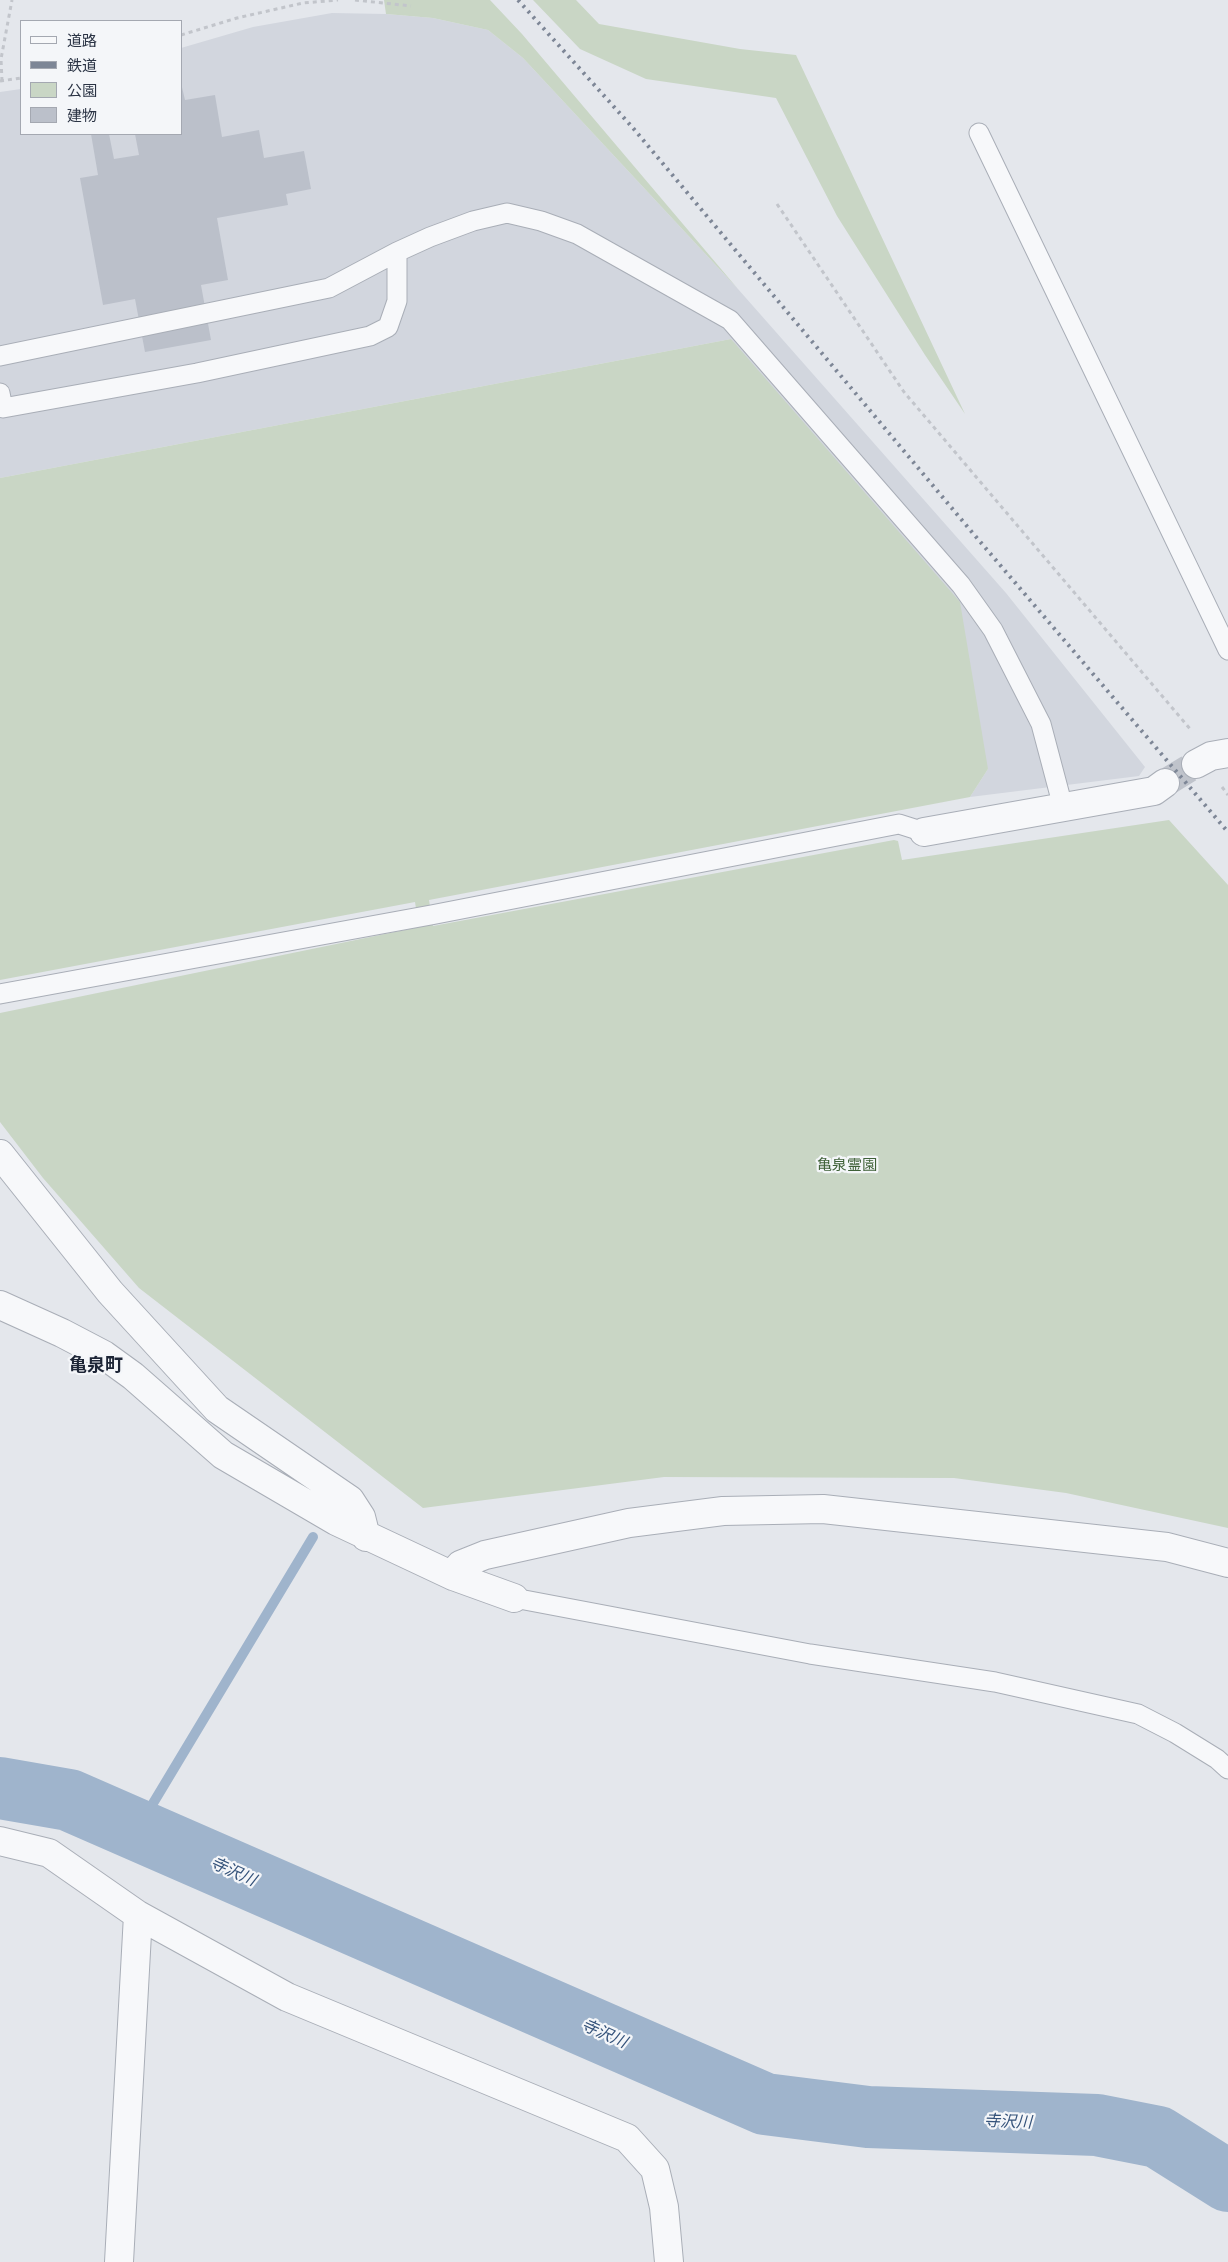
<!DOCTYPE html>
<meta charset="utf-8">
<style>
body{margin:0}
#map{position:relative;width:1228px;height:2262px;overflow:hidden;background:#e4e7ec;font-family:Montserrat,"Noto Sans JP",sans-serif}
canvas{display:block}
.legend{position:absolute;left:20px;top:20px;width:162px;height:115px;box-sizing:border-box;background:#f4f6f9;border:1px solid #a4a8b1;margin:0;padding:6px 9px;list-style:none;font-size:15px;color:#2b3445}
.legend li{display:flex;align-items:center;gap:10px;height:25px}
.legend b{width:25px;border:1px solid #a4a8b1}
</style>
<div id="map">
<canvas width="1228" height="2262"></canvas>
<ul class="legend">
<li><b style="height:6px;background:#f7f8fa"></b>道路</li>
<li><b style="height:6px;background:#7d8696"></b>鉄道</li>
<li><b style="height:14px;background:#c9d6c5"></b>公園</li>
<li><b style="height:14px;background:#bbc0ca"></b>建物</li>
</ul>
</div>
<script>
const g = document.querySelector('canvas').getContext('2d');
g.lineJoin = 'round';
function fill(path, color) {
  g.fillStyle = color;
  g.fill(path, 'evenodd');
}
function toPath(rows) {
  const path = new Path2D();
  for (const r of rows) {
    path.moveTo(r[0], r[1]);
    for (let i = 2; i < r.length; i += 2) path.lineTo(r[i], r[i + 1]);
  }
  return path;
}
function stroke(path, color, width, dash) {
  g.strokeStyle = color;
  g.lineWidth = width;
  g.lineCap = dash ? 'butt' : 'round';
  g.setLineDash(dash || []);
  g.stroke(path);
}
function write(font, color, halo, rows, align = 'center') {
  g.font = font + ' Montserrat,"Noto Sans JP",sans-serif';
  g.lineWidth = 4.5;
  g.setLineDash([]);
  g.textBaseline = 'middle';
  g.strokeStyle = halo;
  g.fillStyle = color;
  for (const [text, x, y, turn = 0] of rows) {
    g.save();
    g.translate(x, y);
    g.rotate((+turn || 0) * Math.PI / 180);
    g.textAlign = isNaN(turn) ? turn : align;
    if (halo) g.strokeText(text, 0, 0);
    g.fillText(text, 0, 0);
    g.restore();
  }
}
const built = toPath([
 [332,13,386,14,433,18,488,30,523,58,738,289,1006,593,1145,767,1139,776,970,797,988,769,731,339,0,478,0,92,21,89,21,134,181,134,181,48,253,27]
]);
const green = toPath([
 [384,0,490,0,522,34,738,289,523,58,488,30,433,18,386,14],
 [533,0,576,0,599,24,740,49,796,55,965,414,925,355,837,216,776,98,646,79,580,49],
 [731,339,960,602,988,769,970,797,429,900,433,926,894,840,898,841,902,860,1169,820,1228,885,1228,1528,1066,1493,954,1478,664,1477,423,1508,139,1288,43,1178,0,1122,0,1013,419,927,415,902,0,980,0,478]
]);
const stream = toPath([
 [137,1830,313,1537]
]);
const river = toPath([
 [0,1788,69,1800,765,2104,868,2117,1097,2125,1158,2137,1228,2181]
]);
const building = toPath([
 [181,83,185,100,215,95,222,137,259,130,264,158,304,151,311,189,286,194,288,205,217,218,228,280,201,285,211,340,145,352,135,299,103,305,80,178,98,175,91,134,109,134,114,159,139,155,135,134,181,134]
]);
const streetTunnel = toPath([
 [1165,783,1196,764]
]);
const path = toPath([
 [355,0,411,6],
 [181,35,237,18,303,3,338,0],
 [0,81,21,78],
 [2,81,1,59,12,0],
 [777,204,904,392,1191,730],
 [1222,787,1228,795]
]);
const lane = toPath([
 [979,133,1228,650],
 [0,356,329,288,397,252,430,237,473,221,507,213,541,221,577,234,730,320,961,585,993,630,1041,724,1063,807],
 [0,393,3,408,197,373,370,336,388,327,397,301,397,252],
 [0,994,431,915,899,824,924,832],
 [514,1598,810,1654,995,1682,1138,1714,1175,1733,1217,1759,1228,1769]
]);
const street = toPath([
 [1196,764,1211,756,1228,753],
 [924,832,1154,791,1165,783],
 [0,1154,110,1292,217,1409,350,1500,361,1517,366,1537],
 [0,1305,62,1333,104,1355,133,1376,223,1455,336,1521,453,1576,514,1598],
 [453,1576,460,1565,485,1555,629,1523,723,1511,823,1509,1167,1547,1228,1563],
 [0,1841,49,1853,138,1915],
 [119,2262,138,1915,287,1997,627,2138,655,2169,664,2207,669,2262]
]);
const rail = toPath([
 [518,0,633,128,971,531,1228,832]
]);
const parkNames = [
 ["亀泉霊園",847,1166]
];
const waterNames = [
 ["寺沢川",233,1872,24],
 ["寺沢川",604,2034,24],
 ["寺沢川",1008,2122,2]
];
const quarterNames = [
 ["亀泉町",96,1366]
];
fill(built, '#d2d6de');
fill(green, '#c9d6c5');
stroke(stream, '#9fb4cc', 10);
stroke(river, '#9fb4cc', 62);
fill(building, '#bbc0ca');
stroke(streetTunnel, '#bfc3cb', 28, [28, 14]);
stroke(lane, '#a9aeb7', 21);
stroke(street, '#a9aeb7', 30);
stroke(path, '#c2c5cb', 3, [4, 4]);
stroke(lane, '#f7f8fa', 19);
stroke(street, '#f7f8fa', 28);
stroke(rail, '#7d8696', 4, [2.5, 5]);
write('15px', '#3f6138', '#f4f6f9', parkNames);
write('italic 16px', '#34527a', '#f4f6f9', waterNames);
write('bold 18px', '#1d2536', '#f4f6f9', quarterNames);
</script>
